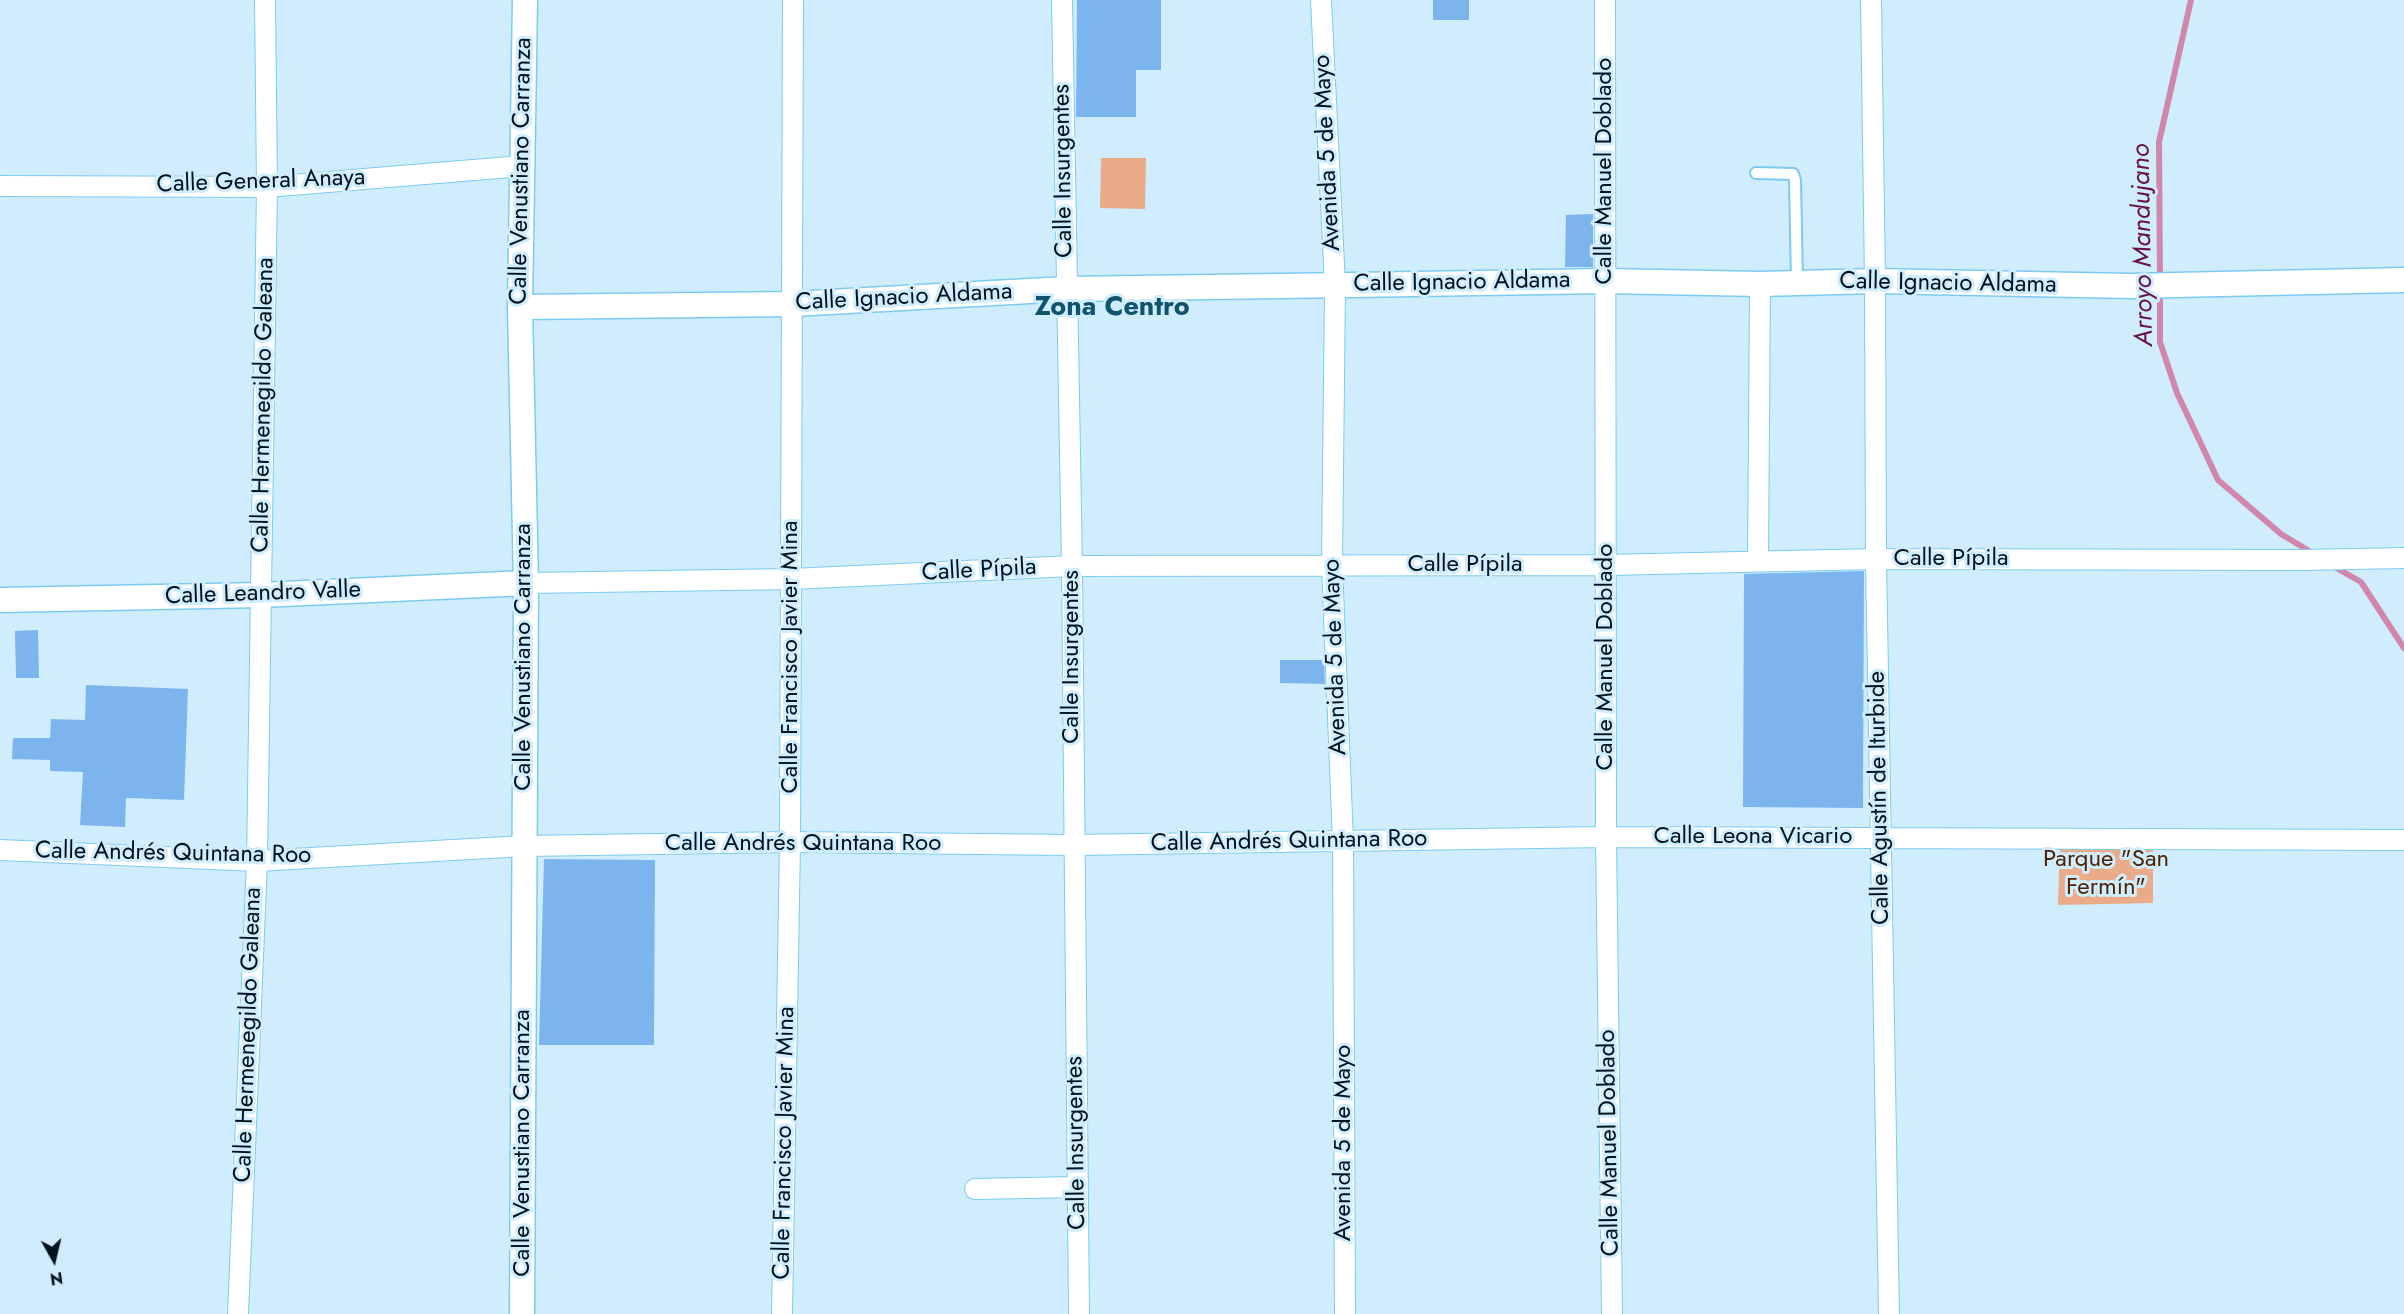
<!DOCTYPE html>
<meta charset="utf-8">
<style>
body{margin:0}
#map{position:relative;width:2404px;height:1314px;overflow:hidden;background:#cfedfd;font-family:Jost,sans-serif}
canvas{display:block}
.north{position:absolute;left:24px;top:1230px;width:60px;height:60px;-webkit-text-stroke:4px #cfedfd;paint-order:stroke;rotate:172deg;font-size:16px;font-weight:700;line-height:24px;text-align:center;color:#00121d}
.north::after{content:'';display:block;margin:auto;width:21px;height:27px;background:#00121d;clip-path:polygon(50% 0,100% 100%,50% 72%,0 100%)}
</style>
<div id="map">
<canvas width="2404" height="1314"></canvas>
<div class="north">N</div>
</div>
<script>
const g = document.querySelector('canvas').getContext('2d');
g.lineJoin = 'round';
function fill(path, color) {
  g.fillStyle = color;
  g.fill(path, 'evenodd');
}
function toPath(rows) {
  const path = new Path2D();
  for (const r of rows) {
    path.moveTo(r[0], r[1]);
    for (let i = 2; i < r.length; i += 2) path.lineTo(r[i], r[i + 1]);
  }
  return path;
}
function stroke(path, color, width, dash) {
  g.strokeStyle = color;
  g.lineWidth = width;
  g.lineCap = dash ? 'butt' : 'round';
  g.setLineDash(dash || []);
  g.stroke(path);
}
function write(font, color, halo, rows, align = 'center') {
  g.font = font + ' Jost,sans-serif';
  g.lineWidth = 6;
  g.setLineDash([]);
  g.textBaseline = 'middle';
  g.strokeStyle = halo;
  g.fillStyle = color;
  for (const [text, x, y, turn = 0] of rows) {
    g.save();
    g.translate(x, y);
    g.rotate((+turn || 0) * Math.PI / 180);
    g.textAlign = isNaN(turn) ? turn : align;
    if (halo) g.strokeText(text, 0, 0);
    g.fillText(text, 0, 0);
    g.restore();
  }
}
const green = toPath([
 [1101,158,1146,158,1145,209,1100,208],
 [2153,844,2153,903,2058,905,2060,845]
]);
const stream = toPath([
 [2160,281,2159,142,2191,0],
 [2160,291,2160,342,2177,393,2218,480,2281,534,2314,554],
 [2333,566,2361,582,2404,648]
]);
const building = toPath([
 [1077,0,1161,0,1161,70,1136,70,1136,117,1076,117],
 [1433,0,1469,0,1469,20,1433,20],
 [1593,214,1593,267,1565,267,1566,215],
 [1864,571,1863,808,1743,807,1744,574],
 [38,630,39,678,16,678,15,631],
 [1280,660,1324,660,1325,684,1280,683],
 [86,685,188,689,184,800,126,798,125,827,80,825,83,772,50,771,50,760,12,759,13,738,50,738,51,719,85,720],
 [544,859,655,860,654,1045,539,1045]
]);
const service = toPath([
 [1756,173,1793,174,1795,180,1797,283]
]);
const minor = toPath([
 [1062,0,1072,566,1079,1314],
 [1321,0,1335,285,1332,565,1343,842,1345,1314],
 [1605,0,1606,837,1612,1314],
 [1871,0,1875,281,1876,559,1889,1314],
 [0,186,267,187,522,166],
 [1758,561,1760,284],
 [526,583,792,579,1072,566,1606,565,1876,559,2302,560,2404,558],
 [0,850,257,861,524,846,790,842,1073,845,1606,837,2404,840],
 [975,1189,1077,1187],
 [238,1314,257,861,267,187,265,0],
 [782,1314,790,842,793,0]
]);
const tertiary = toPath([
 [520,307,793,304,1066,289,1351,285,1605,281,1760,284,1875,281,2130,286,2404,280],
 [0,600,261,595,526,583],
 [522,1314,526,583,520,307,525,0]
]);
const streetNames = [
 ["Avenida 5 de Mayo",1328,153,-93],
 ["Calle Venustiano Carranza",522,171,-89],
 ["Calle Insurgentes",1064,171,-91],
 ["Calle Manuel Doblado",1605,171,-90],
 ["Calle General Anaya",261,182,-2],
 ["Calle Ignacio Aldama",1462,283,-1],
 ["Calle Ignacio Aldama",1948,284,1],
 ["Calle Ignacio Aldama",904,298,-3],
 ["Calle Hermenegildo Galeana",264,405,-89],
 ["Calle Pípila",1951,559],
 ["Calle Pípila",1465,565],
 ["Calle Pípila",979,571,-3],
 ["Calle Leandro Valle",263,594,-2],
 ["Calle Venustiano Carranza",524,657,-90],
 ["Calle Francisco Javier Mina",791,657,-90],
 ["Calle Insurgentes",1072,657,-90],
 ["Avenida 5 de Mayo",1336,657,-92],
 ["Calle Manuel Doblado",1606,657,-90],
 ["Calle Agustín de Iturbide",1880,798,-91],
 ["Calle Leona Vicario",1753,837],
 ["Calle Andrés Quintana Roo",1289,842,-1],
 ["Calle Andrés Quintana Roo",803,844],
 ["Calle Andrés Quintana Roo",173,854,1],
 ["Calle Hermenegildo Galeana",249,1035,-88],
 ["Calle Venustiano Carranza",523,1143,-90],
 ["Calle Francisco Javier Mina",785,1143,-89],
 ["Calle Insurgentes",1077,1143,-91],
 ["Avenida 5 de Mayo",1344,1143,-90],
 ["Calle Manuel Doblado",1610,1143,-91]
];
const parkNames = [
 ["Parque \"San",2106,860],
 ["Fermín\"",2106,888]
];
const waterNames = [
 ["Arroyo Mandujano",2144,245,-91]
];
const quarterNames = [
 ["Zona Centro",1112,308]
];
fill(green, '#eaab89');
stroke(stream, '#d187ab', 6);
fill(building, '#7cb5ee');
stroke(service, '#7bcbf1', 14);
stroke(minor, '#7bcbf1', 22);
stroke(tertiary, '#7bcbf1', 27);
stroke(service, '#fff', 10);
stroke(minor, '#fff', 20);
stroke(tertiary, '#fff', 24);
write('24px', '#00121d', '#cfedfd', streetNames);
write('24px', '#4f2203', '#cfedfd', parkNames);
write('italic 26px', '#680f45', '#cfedfd', waterNames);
write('bold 27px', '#10536c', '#cfedfd', quarterNames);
</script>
